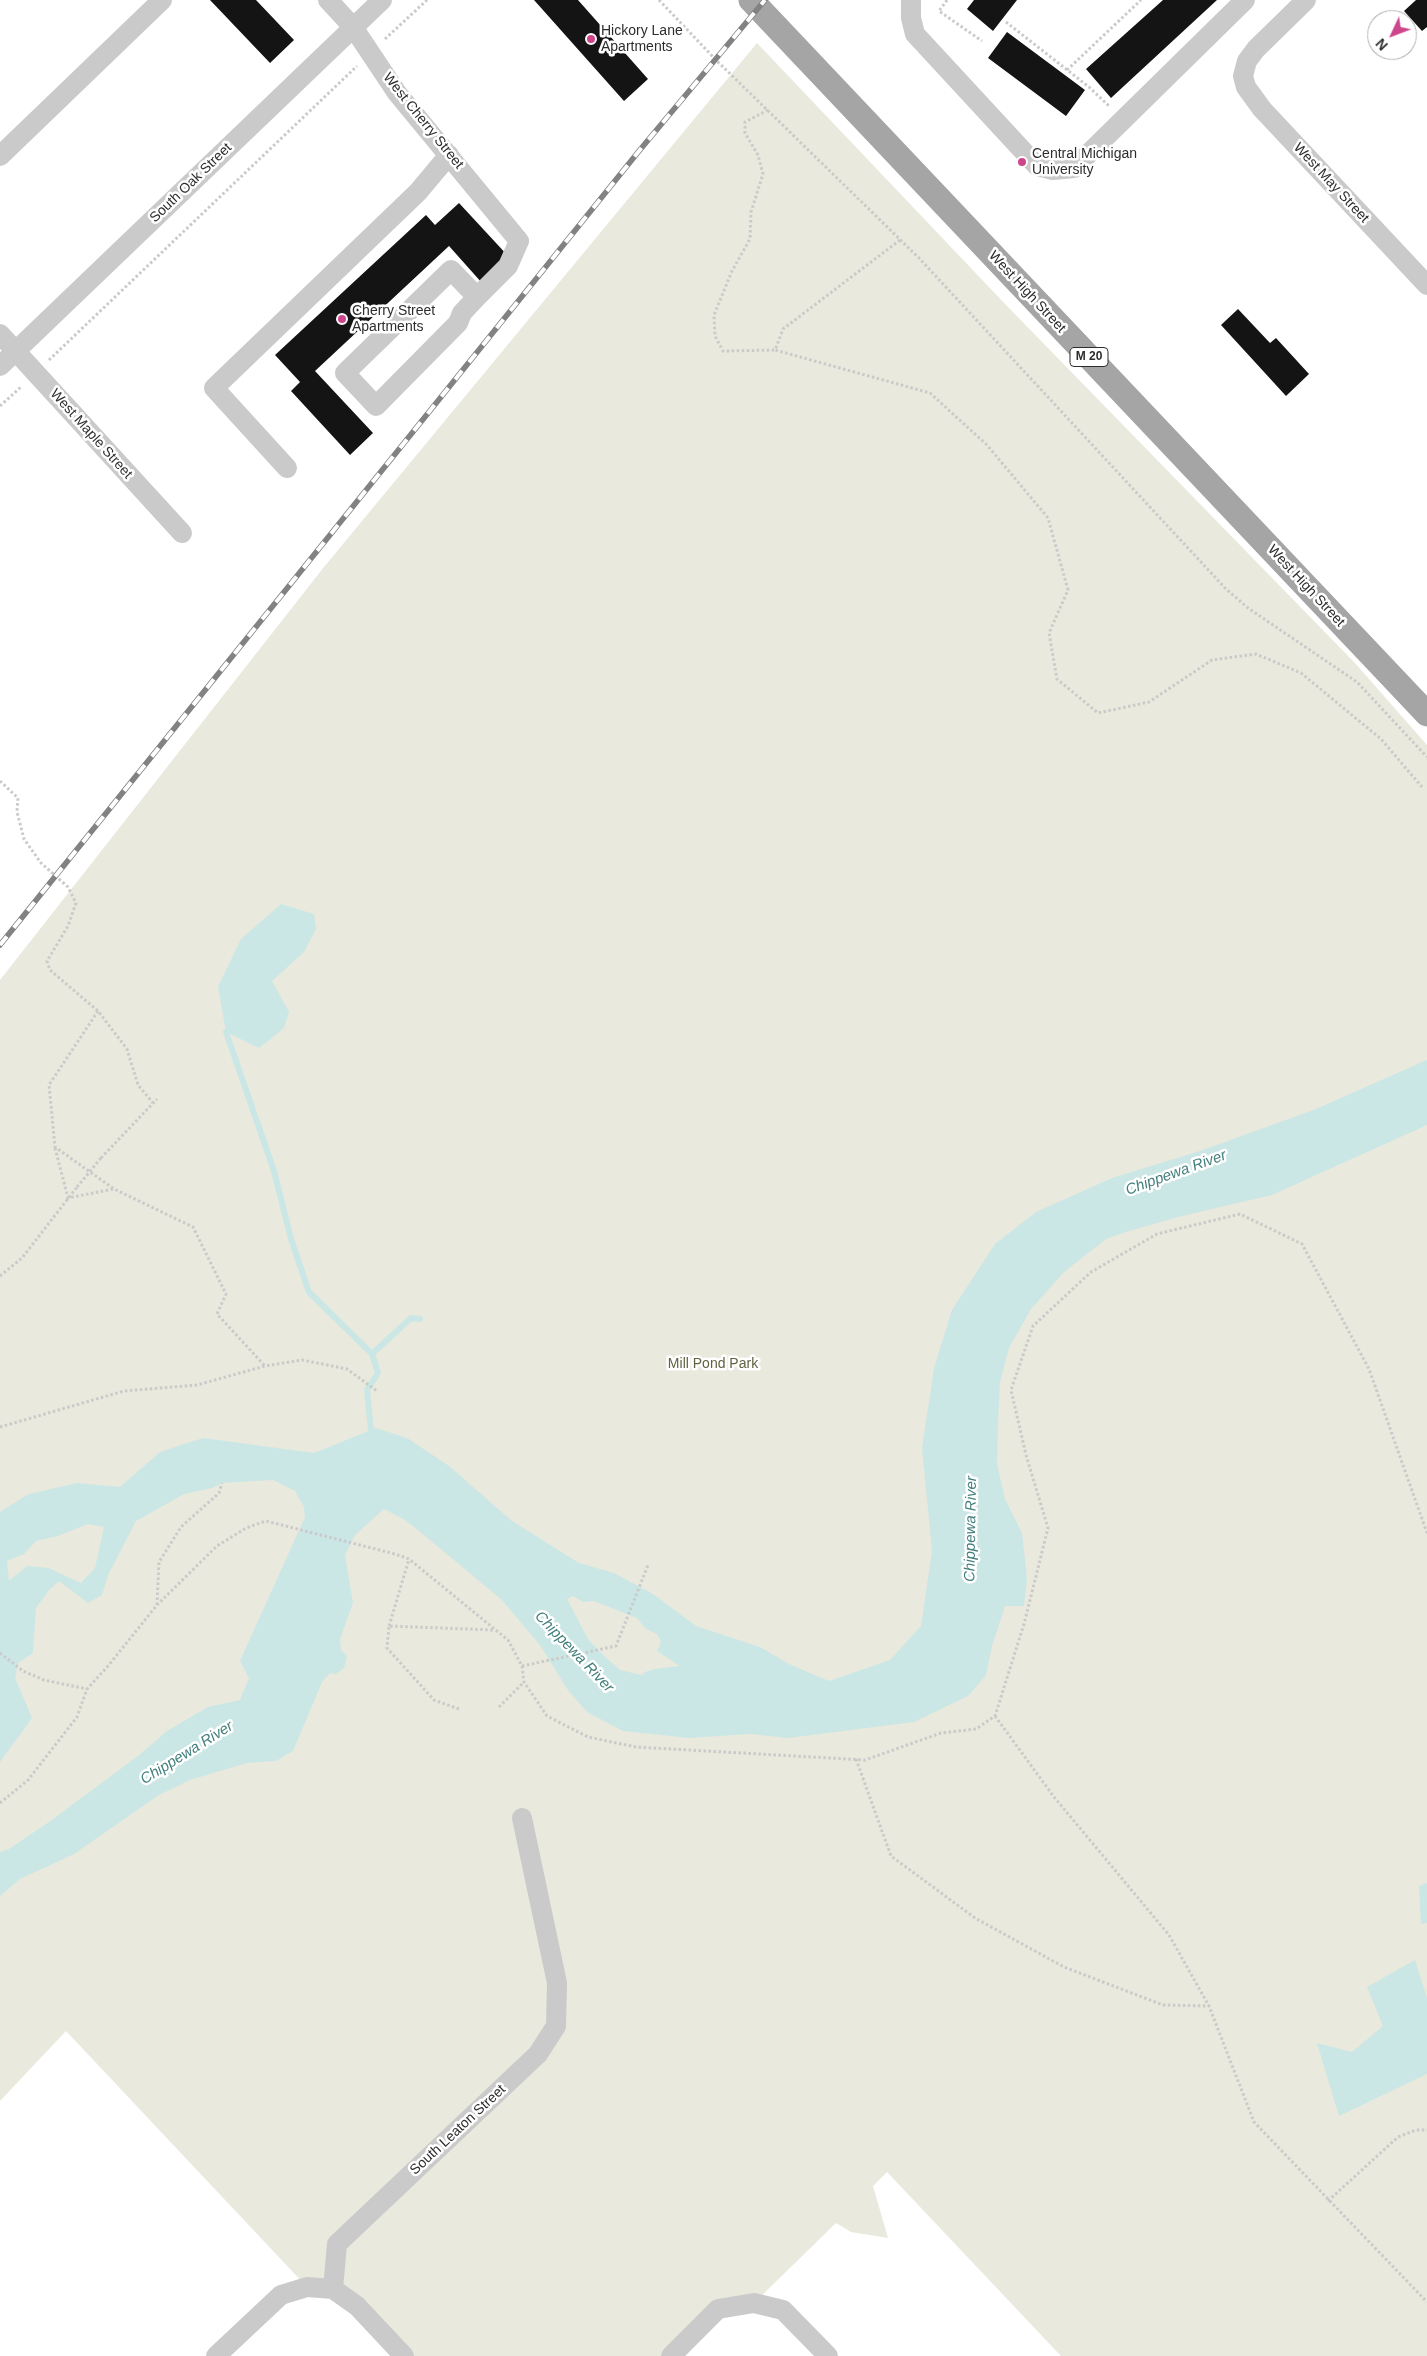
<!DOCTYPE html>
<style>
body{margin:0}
#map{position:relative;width:1427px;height:2356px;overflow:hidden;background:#fff;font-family:Helvetica,sans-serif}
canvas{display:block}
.north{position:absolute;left:1367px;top:10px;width:50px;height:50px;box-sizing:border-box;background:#fff;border:1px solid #ababab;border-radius:50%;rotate:227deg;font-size:14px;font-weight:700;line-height:20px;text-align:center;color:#2d2d2d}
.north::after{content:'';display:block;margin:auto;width:18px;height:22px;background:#cf458c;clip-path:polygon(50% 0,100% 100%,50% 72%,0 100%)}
</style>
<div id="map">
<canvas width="1427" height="2356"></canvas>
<div class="north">N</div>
</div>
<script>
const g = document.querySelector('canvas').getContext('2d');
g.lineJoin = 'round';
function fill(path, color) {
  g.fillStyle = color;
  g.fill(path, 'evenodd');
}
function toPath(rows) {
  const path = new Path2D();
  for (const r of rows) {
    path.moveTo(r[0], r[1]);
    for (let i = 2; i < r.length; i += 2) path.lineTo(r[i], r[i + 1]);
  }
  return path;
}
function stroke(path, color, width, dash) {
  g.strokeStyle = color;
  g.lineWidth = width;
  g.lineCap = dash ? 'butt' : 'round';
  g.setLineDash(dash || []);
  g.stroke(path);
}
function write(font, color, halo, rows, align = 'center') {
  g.font = font + ' Helvetica,sans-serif';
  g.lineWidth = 5;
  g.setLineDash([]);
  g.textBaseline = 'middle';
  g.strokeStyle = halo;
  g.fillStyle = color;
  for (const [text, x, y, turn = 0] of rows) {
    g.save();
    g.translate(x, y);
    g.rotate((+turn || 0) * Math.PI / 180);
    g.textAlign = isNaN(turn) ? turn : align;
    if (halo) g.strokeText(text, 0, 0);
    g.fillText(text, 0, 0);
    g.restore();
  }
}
const green = toPath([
 [757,43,1007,306,1355,663,1427,745,1427,2356,1061,2356,887,2172,873,2186,888,2238,851,2232,836,2223,754,2303,718,2309,669,2356,404,2356,357,2306,307,2287,66,2031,0,2101,0,980,324,567]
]);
const water = toPath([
 [281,904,314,914,316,929,304,952,272,981,289,1012,284,1028,259,1048,226,1032,218,987,241,939],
 [1427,1060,1427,1125,1272,1195,1178,1217,1126,1232,1106,1239,1064,1272,1031,1309,1009,1348,1000,1382,998,1423,997,1464,1005,1499,1022,1533,1027,1578,1024,1606,1005,1606,992,1646,986,1675,968,1696,914,1722,788,1738,750,1734,689,1738,623,1731,587,1712,568,1690,540,1645,501,1599,424,1535,405,1520,384,1509,355,1535,345,1555,353,1603,340,1639,341,1650,347,1656,344,1668,336,1674,330,1673,322,1682,293,1751,276,1761,247,1763,190,1780,159,1795,74,1854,20,1879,0,1896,0,1852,9,1849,49,1822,138,1756,167,1731,208,1707,240,1700,249,1678,240,1661,305,1517,304,1507,295,1491,273,1480,222,1483,212,1488,184,1494,136,1521,108,1575,102,1595,88,1603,59,1581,49,1590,36,1608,33,1653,18,1663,15,1678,32,1718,0,1762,0,1512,29,1494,77,1483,120,1487,160,1452,203,1438,314,1453,376,1428,407,1438,449,1466,512,1521,579,1563,614,1573,653,1594,696,1626,760,1647,789,1664,829,1681,890,1660,921,1626,932,1551,922,1448,934,1368,952,1310,995,1244,1036,1212,1112,1178,1203,1150,1316,1109],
 [88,1524,104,1527,95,1568,81,1583,49,1568,27,1566,9,1581,7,1561,24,1554,36,1541,58,1536],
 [573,1596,583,1602,594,1601,637,1618,646,1629,657,1634,661,1642,657,1651,680,1666,654,1669,645,1672,642,1675,620,1670,603,1655,588,1639,567,1599],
 [1427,1883,1427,1923,1421,1924,1419,1886],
 [1415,1960,1427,1998,1427,2074,1339,2116,1317,2043,1352,2052,1383,2026,1367,1987]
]);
const stream = toPath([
 [226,1032,274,1171,291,1239,309,1292,372,1354],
 [371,1430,367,1390,378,1373,372,1354,411,1318,420,1319]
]);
const building = toPath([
 [210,0,256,0,294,40,270,63],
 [534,0,578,0,648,79,624,101],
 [974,0,1017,0,993,31,967,9],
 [1163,0,1217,0,1111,98,1086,69],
 [1416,0,1427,0,1427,27,1422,31,1404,11],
 [1007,32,1085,90,1066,116,988,58],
 [459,203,509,257,482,283,449,246,315,371,373,433,350,455,291,391,300,382,275,355,426,215,435,225],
 [1238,309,1270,343,1276,338,1309,374,1286,396,1221,325]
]);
const path = toPath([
 [659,0,716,60,918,257,1226,589,1248,608,1357,682,1427,757],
 [947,0,939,11,982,41],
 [1006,22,1089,87,1110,107],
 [385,39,427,0],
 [1067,70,1141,0],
 [768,110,745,122,745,133,758,155,763,174,751,212,750,239,732,271,714,315,715,336,723,351,775,350],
 [900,240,783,329,775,350,930,393,987,445,1048,518,1068,590,1049,633,1057,679,1098,713,1149,702,1212,660,1256,654,1301,673,1381,739,1422,787],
 [49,360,357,66],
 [0,406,21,387],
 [0,781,18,798,17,812,24,839,41,863,68,887,76,903,68,926,47,961,50,970,98,1011,127,1049,138,1085,153,1103],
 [98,1011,49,1085,55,1147,114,1189,193,1227,226,1294,217,1314,265,1366],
 [55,1148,68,1198,113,1189],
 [101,1158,157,1099],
 [0,1276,22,1258,77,1187],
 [0,1427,124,1391,197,1385,265,1366,302,1360,347,1369,377,1391],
 [157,1605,159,1562,181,1527,219,1493,222,1483],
 [389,1626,409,1559],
 [0,1653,23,1671,44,1680,87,1689],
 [522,1666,616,1646,648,1565],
 [499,1707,524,1682],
 [459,1709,434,1700,387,1648,389,1626,493,1630],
 [995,1716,1054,1797,1169,1935,1209,2006,1254,2122,1427,2302],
 [856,1759,891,1856,975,1918,1064,1967,1163,2005,1209,2006],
 [0,1803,28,1780,77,1717,87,1689,108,1666,157,1605,217,1546,246,1528,266,1521,395,1554,409,1559,508,1640,522,1666,524,1682,547,1716,588,1737,636,1747,865,1760,941,1733,976,1729,995,1716,1024,1624,1048,1528,1026,1455,1011,1390,1033,1326,1091,1272,1157,1234,1240,1214,1302,1244,1369,1369,1427,1533],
 [1328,2201,1398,2137,1416,2130,1427,2130]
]);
const minor = toPath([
 [328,0,353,27,397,93,519,241,508,266,477,297,451,270,345,373,376,406,458,323,462,313,477,297],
 [911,0,911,18,915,34,1037,166,1053,170,1074,168,1245,0],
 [1306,0,1256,49,1247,61,1243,76,1246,87,1262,109,1427,285],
 [0,156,162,0],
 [0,334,182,533],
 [0,366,382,0],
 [287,468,214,388,418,192,449,155],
 [333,2289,337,2244,538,2054,556,2026,557,1983,522,1818],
 [333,2289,357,2306,404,2356],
 [216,2356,281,2295,307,2287,333,2289],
 [671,2356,718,2309,754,2303,783,2310,828,2356]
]);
const major = toPath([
 [751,0,1427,714]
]);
const rail = toPath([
 [0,945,639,151,765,0]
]);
const pathBridge = toPath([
 [77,1187,101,1158]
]);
const markers = [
 [591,39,5,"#cf458c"],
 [1022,162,5,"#cf458c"],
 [342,319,5,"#cf458c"]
];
const shields = [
 [1089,357,38]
];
const shieldNames = [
 ["M 20",1089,357]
];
const poiNames = [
 ["Hickory Lane",601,31],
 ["Apartments",601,47],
 ["Central Michigan",1032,154],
 ["University",1032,170],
 ["Cherry Street",352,311],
 ["Apartments",352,327]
];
const streetNames = [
 ["West Cherry Street",423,121,51],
 ["South Oak Street",191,183,-44],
 ["West May Street",1331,183,47],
 ["West High Street",1027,292,47],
 ["West Maple Street",91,434,48],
 ["West High Street",1306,586,47],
 ["South Leaton Street",458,2130,-43]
];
const parkNames = [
 ["Mill Pond Park",713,1364]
];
const waterNames = [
 ["Chippewa River",1176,1173,-20],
 ["Chippewa River",971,1529,-89],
 ["Chippewa River",574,1652,46],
 ["Chippewa River",187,1753,-32]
];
fill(green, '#e9e9dd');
fill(water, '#cbe7e5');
stroke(stream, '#cbe7e5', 6);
fill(building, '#141414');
stroke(path, '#cacaca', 3, [2.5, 2.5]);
stroke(minor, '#cacaca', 20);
stroke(major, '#a5a5a5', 25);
stroke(rail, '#828282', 5.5);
stroke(rail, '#fff', 4, [11]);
stroke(pathBridge, '#cacaca', 3, [2.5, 2.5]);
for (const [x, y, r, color] of markers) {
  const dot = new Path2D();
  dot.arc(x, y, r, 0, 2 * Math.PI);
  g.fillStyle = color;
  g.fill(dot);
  stroke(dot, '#fff', 2);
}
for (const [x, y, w] of shields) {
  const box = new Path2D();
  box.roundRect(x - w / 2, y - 9.5, w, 19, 4);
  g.fillStyle = '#fff';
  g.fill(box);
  stroke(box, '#2d2d2d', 1);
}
write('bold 12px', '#2d2d2d', null, shieldNames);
write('14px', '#2d2d2d', '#fff', poiNames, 'left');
write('14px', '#2d2d2d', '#fff', streetNames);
write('14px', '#606340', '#fff', parkNames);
write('italic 15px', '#437f7c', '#fff', waterNames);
</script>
